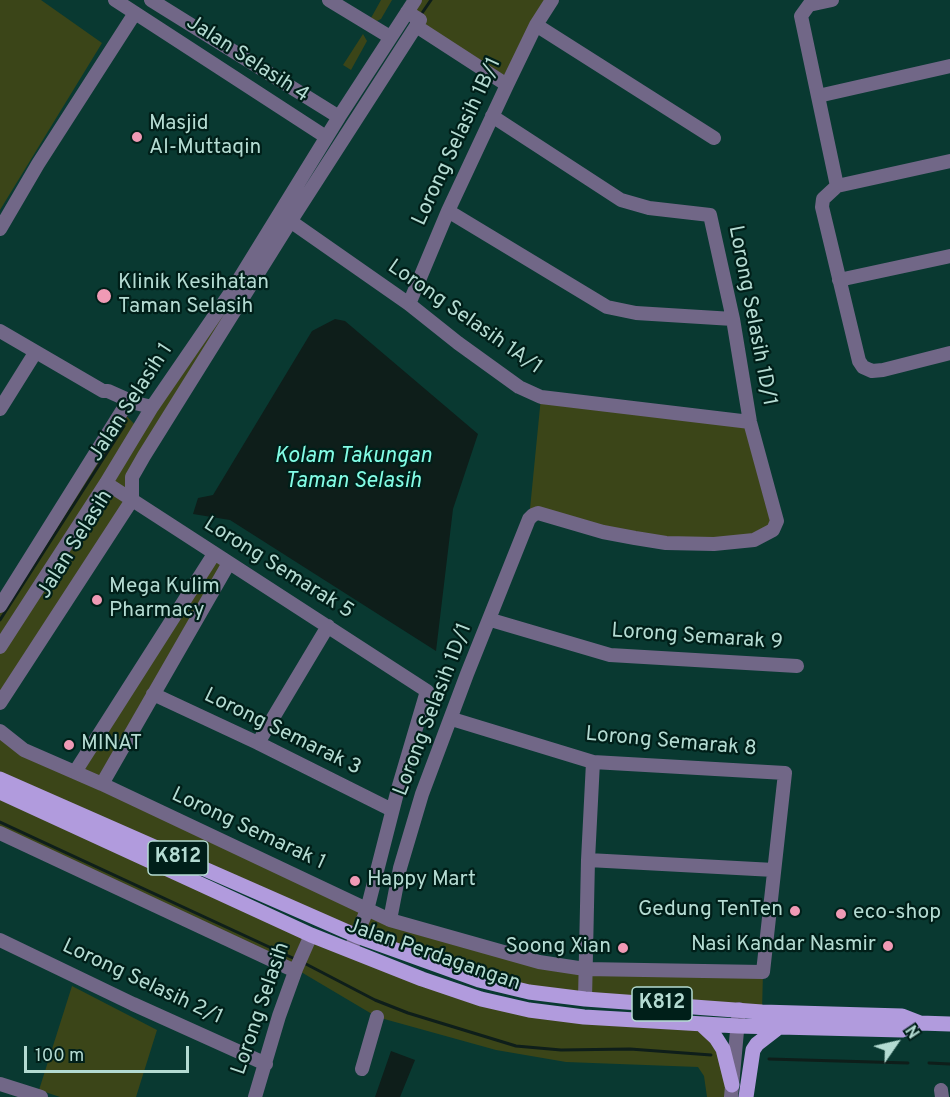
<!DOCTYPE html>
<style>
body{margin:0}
#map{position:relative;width:950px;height:1097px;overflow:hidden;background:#093931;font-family:Overpass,sans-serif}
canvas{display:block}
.north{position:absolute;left:866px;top:1013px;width:60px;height:60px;-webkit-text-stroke:4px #001f19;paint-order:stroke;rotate:56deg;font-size:16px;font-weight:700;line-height:24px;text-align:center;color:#b4dbd2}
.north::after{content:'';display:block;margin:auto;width:21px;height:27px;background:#b4dbd2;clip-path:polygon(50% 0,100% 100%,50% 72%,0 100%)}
.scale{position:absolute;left:24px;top:1046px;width:165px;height:27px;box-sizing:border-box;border:3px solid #b4dbd2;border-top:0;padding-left:8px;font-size:18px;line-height:21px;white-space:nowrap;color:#b4dbd2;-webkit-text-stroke:4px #001f19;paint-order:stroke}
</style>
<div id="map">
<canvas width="950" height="1097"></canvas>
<div class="north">N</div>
<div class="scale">100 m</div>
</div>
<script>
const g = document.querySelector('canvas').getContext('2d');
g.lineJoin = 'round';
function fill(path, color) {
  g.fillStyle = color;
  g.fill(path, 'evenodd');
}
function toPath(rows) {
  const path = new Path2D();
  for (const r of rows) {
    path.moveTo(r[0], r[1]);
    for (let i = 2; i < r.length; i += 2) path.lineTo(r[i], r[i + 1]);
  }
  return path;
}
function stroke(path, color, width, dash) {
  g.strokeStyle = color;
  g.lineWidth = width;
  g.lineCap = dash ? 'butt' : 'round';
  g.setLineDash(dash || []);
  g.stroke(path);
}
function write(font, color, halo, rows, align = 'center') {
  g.font = font + ' Overpass,sans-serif';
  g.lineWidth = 4.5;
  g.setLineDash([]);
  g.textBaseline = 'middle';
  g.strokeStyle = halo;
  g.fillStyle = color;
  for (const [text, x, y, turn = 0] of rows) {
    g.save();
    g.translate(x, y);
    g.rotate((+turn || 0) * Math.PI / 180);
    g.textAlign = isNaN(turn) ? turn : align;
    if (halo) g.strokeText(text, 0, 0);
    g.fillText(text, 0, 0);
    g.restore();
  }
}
const green = toPath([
 [0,0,41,0,102,43,0,210],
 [381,0,392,0,381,19,377,21,371,18],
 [415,0,552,0,507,85,407,12],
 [363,34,367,41,351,70,343,65],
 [289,221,144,456,132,500,0,703,0,606,122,411,138,428],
 [541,397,750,422,777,521,754,540,666,543,538,513,529,519],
 [214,554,229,563,102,783,390,920,539,962,763,972,762,1012,479,980,0,779,0,731,75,772],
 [0,792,311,935,481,999,701,1024,716,1038,731,1097,707,1097,704,1076,698,1067,566,1062,496,1050,377,1017,296,969,0,833],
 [72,986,157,1030,136,1097,60,1097,39,1090]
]);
const water = toPath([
 [335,319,345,321,478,434,453,509,436,651,230,520,193,514,198,498,213,495,312,331],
 [391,1051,415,1060,400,1097,375,1097]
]);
const stream = toPath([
 [420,16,431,0],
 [0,620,124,426],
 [0,822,295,959],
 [304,963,375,1000,408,1013,516,1046,561,1050,630,1049,711,1055],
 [769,1059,908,1063],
 [929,1063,950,1064]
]);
const minor = toPath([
 [115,0,326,137],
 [151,0,339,117],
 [329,0,390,37],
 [832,0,809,5,801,16,837,186],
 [536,25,714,138],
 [416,26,507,85],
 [818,96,950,66],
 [950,161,837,186,823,199,822,207,859,361,863,367,872,371,883,370,950,353],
 [448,211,607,307,636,313,733,319],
 [283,216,409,304,458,343,519,387,541,397,750,422],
 [0,229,38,164,135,13],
 [839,280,950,256],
 [409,304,448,211,507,85,536,25,552,0],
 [0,331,103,391,108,391,135,403,152,407],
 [0,409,35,353],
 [106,483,427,691,398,789,367,910,352,946],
 [0,606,122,411],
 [491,620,610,655,797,666],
 [0,647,106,483,152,407,233,289,339,117,415,0],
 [153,694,258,743,392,810],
 [0,703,132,500,132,477,144,456,290,222,420,20,407,12],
 [0,731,24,750,102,784,390,920,539,962,585,969,763,972,785,773,593,762,452,719],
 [258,743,328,626],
 [75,772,214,554],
 [102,784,229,563],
 [0,833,295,971],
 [588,860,774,870],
 [390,920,400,868,422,794,467,674,529,519,533,515,538,513,603,532,635,538,666,543,714,544,754,540,773,530,777,521,750,422,733,319,710,215,649,208,621,200,492,116],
 [0,940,133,1004,266,1064],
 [585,999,588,860,593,762],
 [362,1069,377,1017],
 [0,1084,41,1097],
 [941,1090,942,1097],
 [255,1097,279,1016,296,969,311,935],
 [731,1097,739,1009]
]);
const major = toPath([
 [0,779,357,936,479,980,529,992,585,999,762,1012,902,1016,920,1023,950,1024],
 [0,792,311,935,422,979,481,999,529,1010,584,1017,738,1026,902,1030,920,1023],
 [701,1024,716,1038,723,1049,732,1085],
 [746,1097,753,1050,757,1044,779,1027]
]);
const markers = [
 [137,137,6,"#f09ab5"],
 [104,296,8,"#f09ab5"],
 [97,600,6,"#f09ab5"],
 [69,745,6,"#f09ab5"],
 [355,881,6,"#f09ab5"],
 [795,911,6,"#f09ab5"],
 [841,914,6,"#f09ab5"],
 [888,946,6,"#f09ab5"],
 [623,948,6,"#f09ab5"]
];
const shields = [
 [178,858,60],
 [662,1004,60]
];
const shieldNames = [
 ["K812",178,858],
 ["K812",662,1004]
];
const streetNames = [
 ["Jalan Selasih 4",247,60,33],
 ["Lorong Selasih 1B/1",458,142,-65],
 ["Lorong Selasih 1D/1",751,316,79],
 ["Lorong Selasih 1A/1",464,318,35],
 ["Jalan Selasih 1",132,403,-57],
 ["Jalan Selasih",76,545,-58],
 ["Lorong Semarak 5",278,569,32],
 ["Lorong Semarak 9",697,638,4],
 ["Lorong Selasih 1D/1",434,710,-69],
 ["Lorong Semarak 3",282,733,26],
 ["Lorong Semarak 8",671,743,5],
 ["Lorong Semarak 1",248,830,25],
 ["Jalan Perdagangan",433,956,19],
 ["Lorong Selasih 2/1",142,983,25],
 ["Lorong Selasih",262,1009,-71]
];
const poiNames = [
 ["Masjid",149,125],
 ["Al-Muttaqin",149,149],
 ["Klinik Kesihatan",118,284],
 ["Taman Selasih",118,308],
 ["Mega Kulim",109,588],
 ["Pharmacy",109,612],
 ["MINAT",81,745],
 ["Happy Mart",367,881],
 ["Gedung TenTen",783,911,"right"],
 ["eco-shop",853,914],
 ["Nasi Kandar Nasmir",876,946,"right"],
 ["Soong Xian",611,948,"right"]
];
const waterNames = [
 ["Kolam Takungan",353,458],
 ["Taman Selasih",353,483]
];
fill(green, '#3b4518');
fill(water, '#0e1e1a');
stroke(stream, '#0e1e1a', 3);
stroke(minor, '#716787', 14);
stroke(major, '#b19bdd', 15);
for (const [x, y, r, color] of markers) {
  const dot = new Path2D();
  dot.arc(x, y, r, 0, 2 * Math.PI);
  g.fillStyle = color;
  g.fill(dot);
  stroke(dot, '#001f19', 2);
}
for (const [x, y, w] of shields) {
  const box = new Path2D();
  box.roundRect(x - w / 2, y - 17, w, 34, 4.5);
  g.fillStyle = '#001f19';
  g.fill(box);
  stroke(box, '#b4dbd2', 1.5);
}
write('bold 20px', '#b4dbd2', null, shieldNames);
write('21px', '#b4dbd2', '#001f19', streetNames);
write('21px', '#b4dbd2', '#001f19', poiNames, 'left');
write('italic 22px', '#83fde6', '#001f19', waterNames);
</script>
